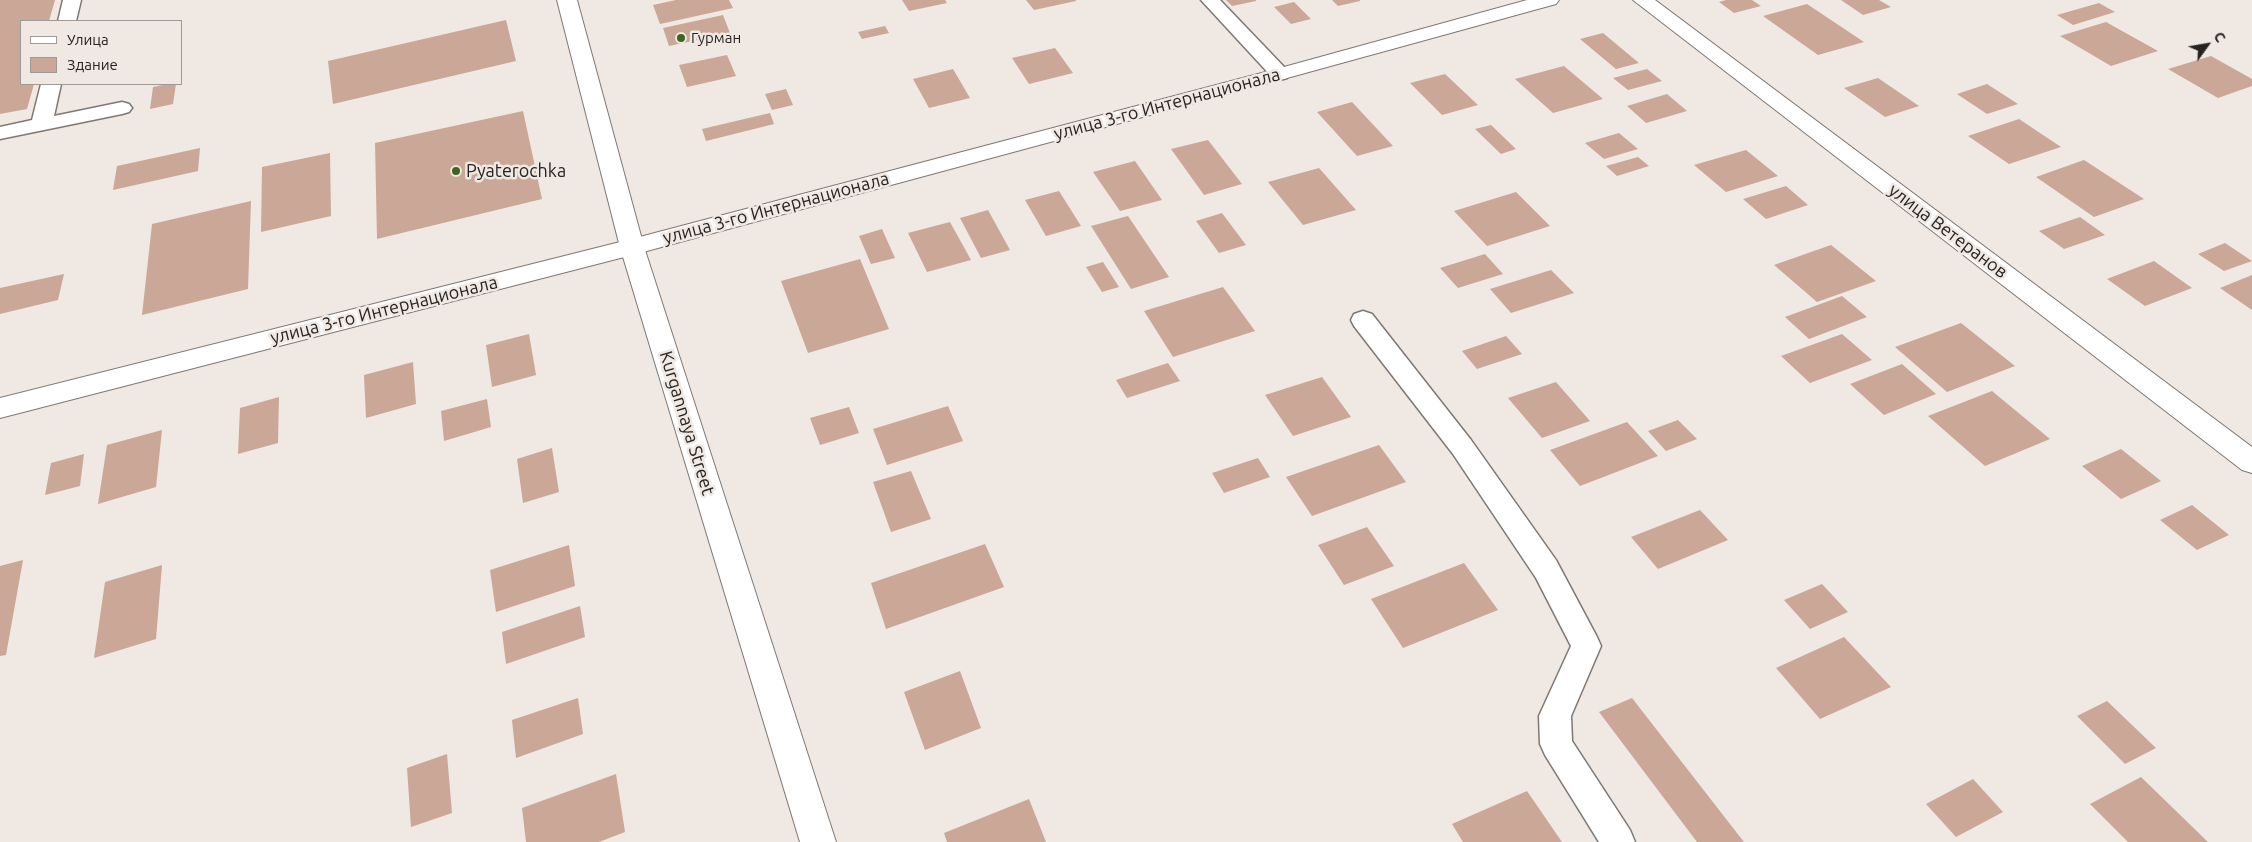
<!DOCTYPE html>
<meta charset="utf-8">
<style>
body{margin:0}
#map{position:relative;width:2252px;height:842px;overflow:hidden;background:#f0e8e3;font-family:Ubuntu,sans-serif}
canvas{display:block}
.legend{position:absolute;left:20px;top:20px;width:162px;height:65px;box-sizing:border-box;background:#f0e8e3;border:1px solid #9f9995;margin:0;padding:6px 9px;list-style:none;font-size:15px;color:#262321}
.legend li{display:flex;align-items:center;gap:10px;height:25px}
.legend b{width:25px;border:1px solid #9f9995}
.north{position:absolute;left:2182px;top:20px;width:50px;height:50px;-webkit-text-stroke:4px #f0e8e3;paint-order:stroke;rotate:58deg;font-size:14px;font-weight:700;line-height:20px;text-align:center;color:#262321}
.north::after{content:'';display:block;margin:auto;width:18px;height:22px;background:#262321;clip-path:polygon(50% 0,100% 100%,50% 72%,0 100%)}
</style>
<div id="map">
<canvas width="2252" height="842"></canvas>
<ul class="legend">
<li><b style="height:6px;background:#fff"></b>Улица</li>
<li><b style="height:14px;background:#cba797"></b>Здание</li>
</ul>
<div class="north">С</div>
</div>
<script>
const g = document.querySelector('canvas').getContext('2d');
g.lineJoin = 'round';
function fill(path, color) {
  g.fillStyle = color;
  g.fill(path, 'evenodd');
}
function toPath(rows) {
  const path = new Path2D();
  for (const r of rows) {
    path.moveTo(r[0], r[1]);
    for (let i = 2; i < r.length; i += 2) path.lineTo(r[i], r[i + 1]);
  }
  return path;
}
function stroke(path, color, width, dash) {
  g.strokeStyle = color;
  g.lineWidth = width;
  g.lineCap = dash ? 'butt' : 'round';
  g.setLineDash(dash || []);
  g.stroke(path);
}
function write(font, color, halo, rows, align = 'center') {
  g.font = font + ' Ubuntu,sans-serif';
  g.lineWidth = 5;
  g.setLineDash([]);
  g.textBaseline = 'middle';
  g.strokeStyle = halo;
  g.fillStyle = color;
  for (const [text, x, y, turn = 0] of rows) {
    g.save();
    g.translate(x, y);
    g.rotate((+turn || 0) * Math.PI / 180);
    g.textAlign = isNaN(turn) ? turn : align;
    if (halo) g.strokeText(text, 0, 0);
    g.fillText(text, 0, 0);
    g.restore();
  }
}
const building = toPath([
 [0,0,55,0,49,21,21,21,21,84,34,84,27,109,0,114],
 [676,0,729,0,733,8,660,24,653,5],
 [902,0,945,0,947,3,909,11],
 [1026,0,1076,0,1076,1,1034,10],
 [1226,0,1256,0,1256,1,1232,6],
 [1332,0,1360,0,1360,1,1338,6],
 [1726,0,1752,0,1761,6,1734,13,1719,2],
 [1841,0,1879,0,1891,7,1863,15],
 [1294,2,1311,19,1291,24,1274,7],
 [2099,3,2115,12,2073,25,2057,15],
 [1807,4,1864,42,1818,55,1763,16],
 [723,15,730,33,669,46,663,28],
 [506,20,516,61,333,104,328,61],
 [2106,22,2158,51,2111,66,2060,36],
 [885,26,889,33,862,39,858,32],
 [1603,33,1639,63,1616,69,1580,39],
 [1055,48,1073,73,1029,84,1012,58],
 [727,55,736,76,687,87,679,65],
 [2211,56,2252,79,2252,86,2218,98,2168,69],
 [1564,66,1603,99,1553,113,1515,79],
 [953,69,970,98,929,108,913,79],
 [1647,69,1662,81,1628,90,1613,78],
 [1445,74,1478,105,1442,115,1410,83],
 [1878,78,1919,106,1885,117,1844,88],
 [167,84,176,84,173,104,150,109,153,87],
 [1987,84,2018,104,1987,114,1957,94],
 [786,89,793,105,772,110,765,94],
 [1667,94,1687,111,1646,123,1627,106],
 [1352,102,1393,146,1357,156,1317,112],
 [523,111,542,199,377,239,375,143],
 [770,113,774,124,706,141,702,129],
 [2019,119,2061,147,2009,164,1968,136],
 [1491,125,1516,149,1501,154,1475,129],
 [1619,133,1638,149,1604,159,1585,143],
 [1208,140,1242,184,1204,195,1171,149],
 [200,148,198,171,113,190,117,166],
 [1746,150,1778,176,1726,192,1694,165],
 [330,153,331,216,261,232,262,167],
 [1638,157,1649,166,1617,176,1606,166],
 [2084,160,2144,199,2094,217,2036,177],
 [1135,161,1162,200,1120,211,1093,172],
 [1319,168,1356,210,1303,225,1268,182],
 [1786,186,1808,205,1766,219,1743,199],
 [1059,191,1081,226,1046,236,1025,200],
 [1516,192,1550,226,1487,246,1454,211],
 [251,201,248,289,142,315,152,224],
 [988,210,1010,250,981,258,960,218],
 [1222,213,1246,245,1219,253,1196,221],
 [1128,216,1169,277,1131,289,1091,226],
 [2080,217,2105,235,2064,249,2039,231],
 [950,222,971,260,927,272,908,233],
 [882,229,895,258,871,264,859,236],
 [2225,243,2252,261,2224,271,2198,254],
 [1831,245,1876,281,1817,302,1774,265],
 [1485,254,1503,274,1458,288,1440,268],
 [860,259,889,329,808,353,781,281],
 [2154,261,2192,288,2145,306,2107,279],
 [1103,262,1119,287,1102,292,1086,267],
 [1551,270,1574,293,1511,313,1490,289],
 [64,274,58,300,0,314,0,288],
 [2252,275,2252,310,2220,288],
 [1223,287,1255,331,1173,357,1144,311],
 [1842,296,1867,317,1809,339,1785,317],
 [1961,323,2015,366,1947,392,1895,347],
 [529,334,536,375,492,387,486,345],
 [1842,334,1872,360,1810,383,1781,356],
 [1506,336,1522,354,1477,369,1462,351],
 [413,362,416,404,366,418,364,375],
 [1168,363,1180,381,1127,398,1116,380],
 [1902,364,1936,394,1884,415,1850,384],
 [1322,377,1351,417,1293,436,1265,395],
 [1556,382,1590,421,1542,438,1508,398],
 [1992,391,2050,439,1985,466,1928,416],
 [279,397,278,443,238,454,240,408],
 [487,399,491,427,444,441,441,411],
 [948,406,963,441,887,465,873,429],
 [849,407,859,433,820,445,810,418],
 [1678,420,1697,439,1666,451,1648,431],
 [1627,422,1658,456,1580,486,1550,450],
 [162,430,156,487,98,504,107,445],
 [1379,445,1406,482,1312,516,1286,477],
 [552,448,559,492,523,503,517,459],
 [2121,449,2161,481,2121,499,2082,466],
 [84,454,80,486,45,495,51,463],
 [1258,458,1270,477,1224,493,1212,473],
 [911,471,931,519,891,532,873,482],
 [2192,505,2229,535,2197,550,2160,520],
 [1700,510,1728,540,1658,569,1631,537],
 [1367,527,1394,566,1344,585,1318,545],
 [985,544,1004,587,886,629,871,583],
 [569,545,575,586,496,612,490,570],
 [23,560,6,655,0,656,0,566],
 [1464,563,1498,610,1403,648,1371,599],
 [162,565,156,639,94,658,105,582],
 [1822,584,1848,612,1810,629,1784,600],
 [580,606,585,637,506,664,502,632],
 [1844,637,1891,687,1820,719,1776,668],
 [960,671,981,728,925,750,904,692],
 [578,698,583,734,516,758,512,720],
 [1632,698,1744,842,1697,842,1599,712],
 [2107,701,2156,748,2125,764,2077,716],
 [447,754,452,813,411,827,407,768],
 [616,774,625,832,599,842,526,842,522,808],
 [2141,777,2208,842,2128,842,2090,804],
 [1973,779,2003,812,1956,837,1926,804],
 [1527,791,1562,842,1463,842,1452,824],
 [1029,799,1046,842,947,842,944,833]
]);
const lane = toPath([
 [63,0,81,0,76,21,58,21,63,0],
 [1201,0,1220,0,1287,70,1290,74,1287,78,1280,80,1273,78,1201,0],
 [41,84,61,84,54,116,122,102,129,104,132,108,129,112,122,114,0,139,0,127,32,120,41,84],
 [1363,311,1372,314,1471,440,1556,560,1597,637,1601,646,1571,716,1572,741,1630,830,1635,842,1599,842,1545,755,1540,744,1539,716,1571,646,1536,578,1453,454,1354,326,1351,320,1354,314,1363,311]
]);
const street = toPath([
 [1527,0,1559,0,1556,4,1287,78,632,255,0,418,0,398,632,239,1273,70,1527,0],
 [1633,0,1655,0,2252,447,2252,473,2242,470,1633,0]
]);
const secondary = toPath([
 [557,0,577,0,644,247,836,842,800,842,620,247,557,0]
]);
const markers = [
 [681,38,5,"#3d6520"],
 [456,171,5,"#3d6520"]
];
const farPoinames = [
 ["Гурман",691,38]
];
const streetNames = [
 ["улица 3-го Интернационала",1167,104,-15],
 ["улица 3-го Интернационала",776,208,-15],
 ["улица Ветеранов",1948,231,37],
 ["улица 3-го Интернационала",384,310,-14],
 ["Kurgannaya Street",687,423,73]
];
const poiNames = [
 ["Pyaterochka",466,171]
];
fill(building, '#cba797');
stroke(lane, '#7e7773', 3);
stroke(street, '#7e7773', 2);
stroke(secondary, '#7e7773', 2);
fill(lane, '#fff');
fill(street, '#fff');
fill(secondary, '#fff');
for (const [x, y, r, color] of markers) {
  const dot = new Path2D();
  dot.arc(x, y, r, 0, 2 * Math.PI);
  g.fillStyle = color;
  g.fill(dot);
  stroke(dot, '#f0e8e3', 2);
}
write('15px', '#262321', '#f0e8e3', farPoinames, 'left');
write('18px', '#262321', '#f0e8e3', streetNames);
write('18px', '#262321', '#f0e8e3', poiNames, 'left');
</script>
